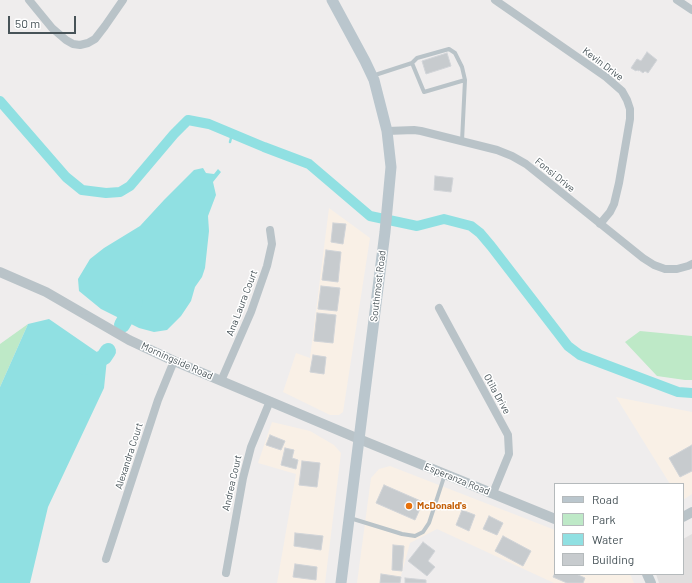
<!DOCTYPE html>
<style>
body{margin:0}
#map{position:relative;width:692px;height:583px;overflow:hidden;background:#efeded;font-family:Barlow,sans-serif}
canvas{display:block}
.legend{position:absolute;left:554px;top:483px;width:130px;height:92px;box-sizing:border-box;background:#fff;border:1px solid #b5babc;margin:0;padding:5px 7px;list-style:none;font-size:12px;color:#475358}
.legend li{display:flex;align-items:center;gap:8px;height:20px}
.legend b{width:20px;border:1px solid #b5babc}
.scale{position:absolute;left:8px;top:16px;width:68px;height:18px;box-sizing:border-box;border:2px solid #475358;border-top:0;padding-left:5px;font-size:12px;line-height:14px;white-space:nowrap;color:#475358;-webkit-text-stroke:3px #fff;paint-order:stroke}
</style>
<div id="map">
<canvas width="692" height="583"></canvas>
<ul class="legend">
<li><b style="height:5px;background:#bac6cd"></b>Road</li>
<li><b style="height:11px;background:#bee9c7"></b>Park</li>
<li><b style="height:11px;background:#90e0e2"></b>Water</li>
<li><b style="height:11px;background:#c7cbce"></b>Building</li>
</ul>
<div class="scale">50 m</div>
</div>
<script>
const g = document.querySelector('canvas').getContext('2d');
g.lineJoin = 'round';
function fill(path, color) {
  g.fillStyle = color;
  g.fill(path, 'evenodd');
}
function toPath(rows) {
  const path = new Path2D();
  for (const r of rows) {
    path.moveTo(r[0], r[1]);
    for (let i = 2; i < r.length; i += 2) path.lineTo(r[i], r[i + 1]);
  }
  return path;
}
function stroke(path, color, width, dash) {
  g.strokeStyle = color;
  g.lineWidth = width;
  g.lineCap = dash ? 'butt' : 'round';
  g.setLineDash(dash || []);
  g.stroke(path);
}
function write(font, color, halo, rows, align = 'center') {
  g.font = font + ' Barlow,sans-serif';
  g.lineWidth = 3;
  g.setLineDash([]);
  g.textBaseline = 'middle';
  g.strokeStyle = halo;
  g.fillStyle = color;
  for (const [text, x, y, turn = 0] of rows) {
    g.save();
    g.translate(x, y);
    g.rotate((+turn || 0) * Math.PI / 180);
    g.textAlign = isNaN(turn) ? turn : align;
    if (halo) g.strokeText(text, 0, 0);
    g.fillText(text, 0, 0);
    g.restore();
  }
}
const commercial = toPath([
 [329,208,370,238,343,412,339,415,330,415,283,392,296,353,310,358],
 [616,397,692,412,692,494,683,500,683,484,670,484],
 [272,422,310,431,334,445,341,453,325,583,277,583,296,474,258,463],
 [390,466,555,530,555,574,630,574,634,583,554,583,437,529,410,543,399,583,357,583,371,478,379,469]
]);
const education = toPath([
 [692,534,692,583,659,583,656,574,683,574,683,539]
]);
const green = toPath([
 [28,324,0,387,0,344],
 [640,331,692,336,692,380,685,380,657,376,625,342]
]);
const water = toPath([
 [203,168,206,173,214,174,218,169,221,172,213,182,216,195,208,216,209,231,205,268,202,277,195,287,191,301,181,316,167,330,154,332,139,328,101,309,79,291,78,279,90,259,104,248,140,226,164,200,194,170],
 [49,319,107,359,104,388,48,507,30,583,0,583,0,387,28,324]
]);
const stream = toPath([
 [230,142,232,134]
]);
const canal = toPath([
 [0,101,66,177,82,190,106,193,120,192,130,186,174,134,188,120,209,124,264,147,309,164,370,216,417,226,444,219,471,226,480,233,491,246,568,346,580,355,678,392,692,393]
]);
const river = toPath([
 [122,325,135,302],
 [85,367,104,357,108,351]
]);
const building = toPath([
 [647,52,657,60,648,73,645,71,643,73,639,70,639,71,637,70,636,71,631,68,637,59,641,61,647,52],
 [447,53,451,66,426,74,422,61,447,53],
 [435,176,453,178,451,192,434,190,435,176],
 [333,223,346,224,343,244,331,242,333,223],
 [326,250,341,252,338,282,322,280,326,250],
 [321,286,340,288,337,311,318,309,321,286],
 [317,313,336,315,333,343,314,341,317,313],
 [313,355,326,357,324,374,310,372,313,355],
 [270,435,285,441,281,450,266,445,270,435],
 [692,445,692,471,680,477,669,458,692,445],
 [285,448,294,450,292,458,298,460,296,469,281,465,285,448],
 [302,461,320,463,317,487,299,485,302,461],
 [384,485,423,502,415,520,376,503,384,485],
 [462,510,475,515,469,531,456,525,462,510],
 [489,516,503,523,497,535,483,529,489,516],
 [295,533,323,536,321,550,294,546,295,533],
 [503,536,531,551,523,566,495,551,503,536],
 [423,542,435,551,428,561,435,567,427,576,408,561,423,542],
 [393,545,404,546,402,571,392,570,393,545],
 [295,564,317,567,316,580,293,577,295,564],
 [555,573,555,574,576,574,585,578,583,583,567,583,553,577,555,573],
 [381,574,401,577,400,583,380,583,381,574],
 [405,578,426,580,426,583,405,583,405,578]
]);
const service = toPath([
 [412,63,417,58,449,49,455,53,462,67,465,80],
 [372,76,412,63,424,92,465,80,462,141],
 [350,518,402,534,415,536,423,532,429,523,445,474]
]);
const minor = toPath([
 [29,0,52,28,66,40,73,44,80,45,88,43,95,39,105,26,123,0],
 [495,0,606,77,622,91,627,100,630,109,630,119,619,183,614,204,610,212,600,224],
 [677,0,692,10],
 [387,131,414,130,421,131,497,150,512,156,526,164,643,258,654,265,665,269,677,269,688,266,692,264],
 [439,308,508,435,509,454,493,493],
 [221,381,251,312,267,266,272,244,270,230],
 [106,559,158,400,174,361],
 [226,573,243,478,251,447,270,401]
]);
const tertiary = toPath([
 [0,272,46,292,129,340,174,361,359,439,555,519],
 [683,517,692,512],
 [647,574,651,583]
]);
const secondary = toPath([
 [332,0,365,61,374,80,387,131,391,167,385,232,341,583]
]);
const markers = [
 [409,506,4,"#e8710a"]
];
const streetNames = [
 ["Kevin Drive",603,64,37],
 ["Fonsi Drive",555,175,39],
 ["Southmost Road",378,286,-83],
 ["Ana Laura Court",242,303,-69],
 ["Morningside Road",177,361,24],
 ["Otila Drive",497,394,61],
 ["Alexandra Court",129,456,-72],
 ["Esperanza Road",457,479,22],
 ["Andrea Court",232,483,-77]
];
const foodNames = [
 ["McDonald's",417,506]
];
fill(commercial, '#f9f0e6');
fill(education, '#e0dede');
fill(green, '#bee9c7');
fill(water, '#90e0e2');
stroke(stream, '#90e0e2', 2.5);
stroke(canal, '#90e0e2', 10);
stroke(river, '#90e0e2', 16);
fill(building, '#c7cbce');
stroke(building, '#d1d4d8', 1);
stroke(service, '#b9c3c8', 4);
stroke(minor, '#b9c3c8', 8);
stroke(tertiary, '#b9c3c8', 10);
stroke(secondary, '#bac6cd', 11);
for (const [x, y, r, color] of markers) {
  const dot = new Path2D();
  dot.arc(x, y, r, 0, 2 * Math.PI);
  g.fillStyle = color;
  g.fill(dot);
  stroke(dot, '#fff', 1.5);
}
write('10px', '#475358', '#fff', streetNames);
write('bold 10px', '#c56008', '#fff', foodNames, 'left');
</script>
